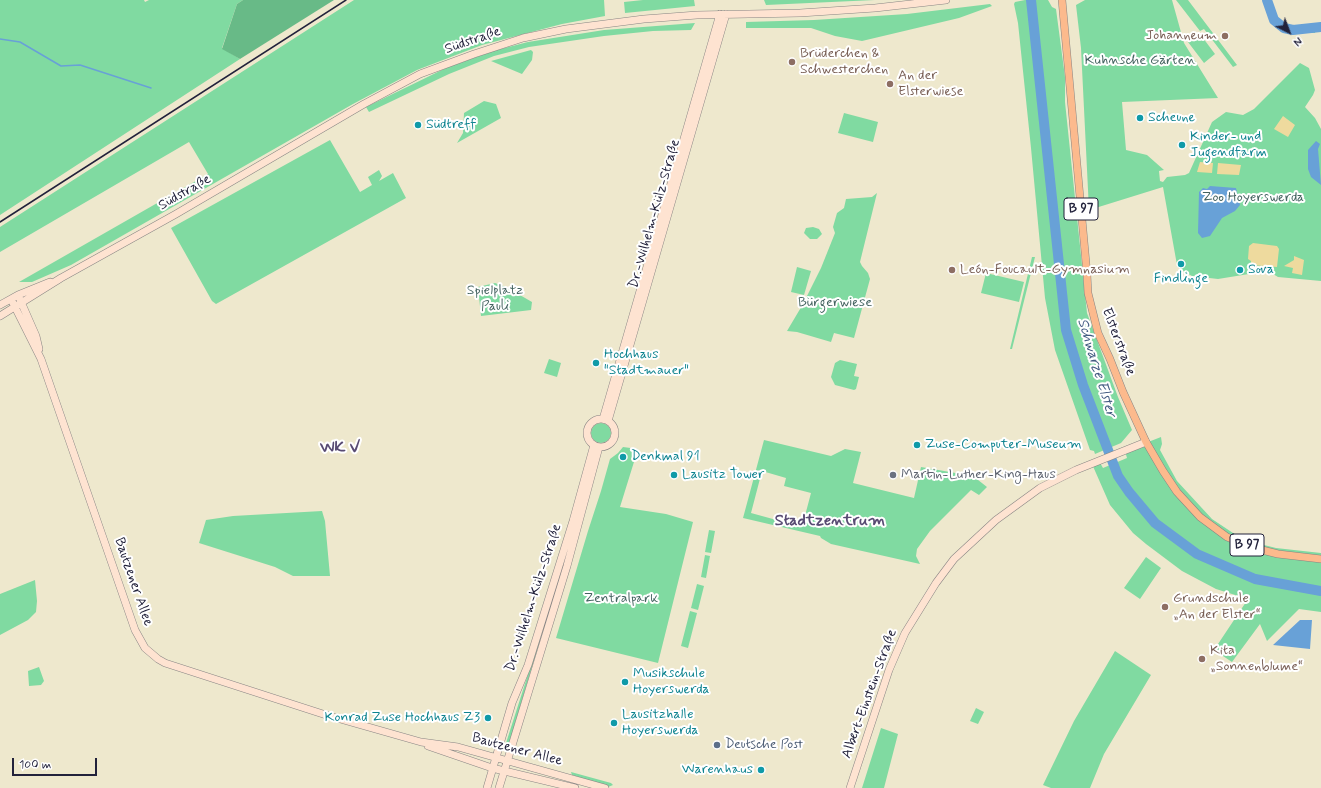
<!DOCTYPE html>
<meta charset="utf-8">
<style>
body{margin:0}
#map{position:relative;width:1321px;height:788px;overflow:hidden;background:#eee8cd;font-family:Mynerve,sans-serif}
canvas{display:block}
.north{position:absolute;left:1269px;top:12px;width:40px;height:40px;-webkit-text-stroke:3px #fff;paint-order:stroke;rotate:138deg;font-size:11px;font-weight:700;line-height:16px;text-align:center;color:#22223b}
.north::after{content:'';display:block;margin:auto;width:14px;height:18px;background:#22223b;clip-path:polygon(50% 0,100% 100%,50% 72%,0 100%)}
.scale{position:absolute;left:12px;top:758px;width:85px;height:18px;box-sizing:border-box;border:2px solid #22223b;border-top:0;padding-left:5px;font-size:12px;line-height:14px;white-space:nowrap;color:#22223b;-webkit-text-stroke:3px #fff;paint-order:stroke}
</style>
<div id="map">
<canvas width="1321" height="788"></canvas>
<div class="north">N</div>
<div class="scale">100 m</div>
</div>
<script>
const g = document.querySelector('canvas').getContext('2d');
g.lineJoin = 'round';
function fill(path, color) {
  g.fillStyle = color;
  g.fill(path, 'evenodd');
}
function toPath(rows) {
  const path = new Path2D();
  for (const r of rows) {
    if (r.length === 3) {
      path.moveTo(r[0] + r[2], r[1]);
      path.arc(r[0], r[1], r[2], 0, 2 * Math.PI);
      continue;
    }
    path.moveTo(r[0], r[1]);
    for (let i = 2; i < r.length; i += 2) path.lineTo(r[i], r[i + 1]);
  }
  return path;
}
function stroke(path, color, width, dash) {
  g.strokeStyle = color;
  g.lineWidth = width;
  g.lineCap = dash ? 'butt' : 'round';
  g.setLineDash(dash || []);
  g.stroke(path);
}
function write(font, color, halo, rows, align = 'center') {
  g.font = font + ' Mynerve,sans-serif';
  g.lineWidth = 4;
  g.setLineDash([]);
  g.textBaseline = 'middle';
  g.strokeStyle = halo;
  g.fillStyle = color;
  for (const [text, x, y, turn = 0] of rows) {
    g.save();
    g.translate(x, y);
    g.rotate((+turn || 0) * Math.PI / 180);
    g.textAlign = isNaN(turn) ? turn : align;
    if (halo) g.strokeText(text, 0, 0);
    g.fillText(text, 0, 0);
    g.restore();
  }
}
const green = toPath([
 [0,0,144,0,145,2,149,0,243,0,237,4,222,48,240,59,0,215],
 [354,0,604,0,605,16,562,24,482,45,417,70,353,104,71,265,32,282,19,282,208,174,189,142,0,252,0,227],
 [643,0,694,0,695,6,625,13,624,2],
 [764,0,875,0,766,5],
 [1025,0,1048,0,1052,7,1056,9,1065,77,1065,102,1087,313,1118,397,1132,430,1121,443,1095,454,1094,451,1090,450,1055,350,1045,298,1031,148,1018,23,1014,4,1015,2],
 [1085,0,1172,0,1184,43,1218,98,1122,102,1126,150,1147,155,1164,170,1159,171,1160,181,1163,182,1167,177,1185,175,1189,173,1212,122,1226,112,1243,115,1254,109,1300,63,1309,68,1315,90,1313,95,1305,107,1315,118,1321,129,1321,281,1278,277,1273,274,1274,268,1257,266,1255,273,1218,279,1192,276,1183,271,1177,265,1163,187,1089,210,1081,48,1076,5],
 [1176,0,1188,0,1237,65,1233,67,1204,29,1200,31],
 [1264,0,1271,0,1277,18,1285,25,1316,25,1315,33,1283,31,1271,21],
 [990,4,992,6,959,18,862,41,835,36,811,28,746,28,746,22,814,20,907,14],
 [695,23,691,30,653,31,604,36,529,47,494,56,449,74,369,112,366,107,446,68,493,51,528,42,604,30],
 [1200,34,1215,54,1204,63,1188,42],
 [531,50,533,52,532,60,522,74,491,61],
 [484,101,496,104,501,118,457,143,463,133,464,113],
 [844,113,878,122,873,142,838,133],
 [330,140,360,192,372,185,368,177,379,170,382,176,379,181,393,173,406,198,216,304,212,301,171,228],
 [877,193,860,262,862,266,868,273,870,279,854,338,834,333,831,342,797,332,787,331,803,304,821,268,835,233,833,227,837,213,844,208,846,199,872,197],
 [813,227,819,229,822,234,817,239,810,239,804,233,806,228],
 [1032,257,1035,257,1012,349,1010,349],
 [797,267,811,271,804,295,791,292],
 [986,273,1024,282,1019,302,981,293],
 [495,283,506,287,532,302,531,310,481,316,478,287],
 [549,359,561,363,557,377,544,373],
 [840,360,857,364,854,376,859,377,856,389,854,390,835,385,831,377,835,363],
 [601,433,10],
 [1161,437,1162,444,1160,450,1177,481,1212,519,1233,533,1256,543,1276,548,1321,553,1321,612,1299,609,1267,641,1260,624,1232,662,1214,650,1248,599,1216,589,1182,571,1146,544,1133,533,1110,505,1092,464,1099,461,1103,468,1127,458,1125,451],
 [764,440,831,456,845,449,861,452,853,483,914,498,921,467,973,476,987,487,979,495,971,490,930,531,917,549,916,556,920,564,831,544,821,538,820,536,743,518],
 [762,471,786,478,784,486,811,493,802,527,751,513],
 [623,447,638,449,620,507,666,514,693,522,658,663,556,638,588,531,601,491,610,459,618,453],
 [322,511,325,521,330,576,293,576,275,567,199,543,206,520,233,516],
 [709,530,715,531,711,553,705,552],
 [705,555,710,556,706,578,701,577],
 [1146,557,1161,568,1140,599,1124,588],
 [35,580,37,601,36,612,28,620,0,635,0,594],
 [697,584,704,586,698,610,691,608],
 [690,611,697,613,688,648,681,646],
 [539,640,540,640,509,744,506,743],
 [1115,651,1151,675,1104,754,1090,788,1051,788,1043,785,1074,721],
 [39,667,44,681,41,685,29,686,28,671],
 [976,708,984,712,978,724,970,721],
 [881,728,898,734,884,788,862,788],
 [571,772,611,783,613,785,608,787,572,775]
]);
const forest = toPath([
 [243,0,334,0,240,59,222,49,237,4]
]);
const sand = toPath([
 [1283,116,1295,125,1288,137,1274,129],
 [1200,162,1213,163,1212,173,1197,172],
 [1218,163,1241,165,1239,175,1217,174],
 [1253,243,1277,246,1279,249,1277,267,1251,265,1251,261,1248,259,1249,246],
 [1294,256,1304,260,1302,275,1292,273,1293,268,1284,266,1294,260]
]);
const water = toPath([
 [1316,141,1320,144,1318,149,1321,185,1311,177,1308,169,1308,150],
 [1210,186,1236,188,1240,205,1235,211,1222,218,1210,236,1202,238,1198,233,1199,192,1203,188,1207,189],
 [1300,620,1312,620,1310,649,1273,645]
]);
const stream = toPath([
 [0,39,20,42,61,66,80,65,151,88]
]);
const river = toPath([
 [1031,0,1066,330,1083,385,1118,476,1129,492,1155,523,1197,554,1255,579,1321,591],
 [1267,0,1274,20,1284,28,1293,30,1321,27]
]);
const secondary = toPath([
 [18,295,36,336,39,349],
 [11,299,41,359,135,630,145,648,158,659,165,663,326,715,421,742,458,747,605,788],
 [0,305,18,295,50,282],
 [0,316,61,278,176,214,364,104,420,74,474,54,523,38,566,29,644,19,697,15,800,13,875,8,946,0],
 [601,433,14],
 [603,419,720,14],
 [608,421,726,14],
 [428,746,492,768,575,788],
 [487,788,512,703,528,665,573,521,594,445],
 [499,788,567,566,599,447],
 [850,788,889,670,905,633,936,583,954,559,996,520,1040,488,1076,470,1146,442]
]);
const primary = toPath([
 [1062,0,1087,274,1088,293,1098,333,1110,359,1123,392,1146,442,1163,471,1177,492,1200,517,1227,537,1258,549,1278,554,1321,559]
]);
const rail = toPath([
 [0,222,346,0]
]);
const markers = [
 [1225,36,4,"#8d6e63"],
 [792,62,4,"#8d6e63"],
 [890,84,4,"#8d6e63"],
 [1140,118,4,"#0f9aa8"],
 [418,125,4,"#0f9aa8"],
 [1182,145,4,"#0f9aa8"],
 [1181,264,4,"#0f9aa8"],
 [952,270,4,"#8d6e63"],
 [1240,270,4,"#0f9aa8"],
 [596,363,4,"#0f9aa8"],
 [917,445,4,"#0f9aa8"],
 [623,457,4,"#0f9aa8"],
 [674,475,4,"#0f9aa8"],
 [893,475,4,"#6b7280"],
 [1165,607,4,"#8d6e63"],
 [1202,659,4,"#8d6e63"],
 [625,682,4,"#0f9aa8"],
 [488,718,4,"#0f9aa8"],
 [614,723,4,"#0f9aa8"],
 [717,745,4,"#5c6f8a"],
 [761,770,4,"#0f9aa8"]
];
const shields = [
 [1081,209,34],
 [1247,545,34]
];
const shieldNames = [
 ["B 97",1081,209],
 ["B 97",1247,545]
];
const educationNames = [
 ["Johanneum",1217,36,"right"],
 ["Brüderchen &",800,54],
 ["Schwesterchen",800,70],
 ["An der",898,76],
 ["Elsterwiese",898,92],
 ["León-Foucault-Gymnasium",960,270],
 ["Grundschule",1173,599],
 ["„An der Elster“",1173,615],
 ["Kita",1210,651],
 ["„Sonnenblume“",1210,667]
];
const streetNames = [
 ["Südstraße",473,41,-19],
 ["Südstraße",185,193,-30],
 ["Dr.-Wilhelm-Külz-Straße",655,214,-74],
 ["Elsterstraße",1118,342,69],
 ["Bautzener Allee",133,582,71],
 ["Dr.-Wilhelm-Külz-Straße",534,598,-72],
 ["Albert-Einstein-Straße",870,694,-70],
 ["Bautzener Allee",517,750,15]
];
const parkNames = [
 ["Kuhnsche Gärten",1140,61],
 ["Zoo Hoyerswerda",1253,198],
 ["Spielplatz",495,291],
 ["Pauli",495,307],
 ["Bürgerwiese",835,303],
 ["Zentralpark",621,599]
];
const cultureNames = [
 ["Scheune",1148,118],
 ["Südtreff",426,125],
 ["Kinder- und",1190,137],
 ["Jugendfarm",1190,153],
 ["Sova",1248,270],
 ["Findlinge",1181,279,"center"],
 ["Hochhaus",604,355],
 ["\"Stadtmauer\"",604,371],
 ["Zuse-Computer-Museum",925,445],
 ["Denkmal 91",631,457],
 ["Lausitz Tower",682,475],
 ["Musikschule",633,674],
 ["Hoyerswerda",633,690],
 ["Lausitzhalle",622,715],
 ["Hoyerswerda",622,731],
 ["Konrad Zuse Hochhaus Z3",480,718,"right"],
 ["Warenhaus",753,770,"right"]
];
const worshipNames = [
 ["Martin-Luther-King-Haus",901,475]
];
const serviceNames = [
 ["Deutsche Post",725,745]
];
const waterNames = [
 ["Schwarze Elster",1096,368,73]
];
const quarterNames = [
 ["WK V",340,449],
 ["Stadtzentrum",830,522]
];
fill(green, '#80daa1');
fill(forest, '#68ba87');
fill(sand, '#eeda9e');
fill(water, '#68a1d7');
stroke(stream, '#68a1d7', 1.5);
stroke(river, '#68a1d7', 10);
stroke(secondary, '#888584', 8);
stroke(primary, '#888584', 8);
stroke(secondary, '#fee3d1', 7);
stroke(primary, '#fcba8d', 7);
stroke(rail, '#22223b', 1.5);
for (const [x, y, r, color] of markers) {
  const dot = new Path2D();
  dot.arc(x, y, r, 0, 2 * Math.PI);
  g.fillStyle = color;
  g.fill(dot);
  stroke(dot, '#fff', 1.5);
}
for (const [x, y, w] of shields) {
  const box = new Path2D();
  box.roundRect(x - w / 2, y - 11, w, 22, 3);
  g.fillStyle = '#fff';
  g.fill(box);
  stroke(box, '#22223b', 1);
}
write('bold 13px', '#22223b', null, shieldNames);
write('14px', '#785e54', '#fff', educationNames, 'left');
write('14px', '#22223b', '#fff', streetNames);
write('14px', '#43625f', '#fff', parkNames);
write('14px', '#0d838f', '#fff', cultureNames, 'left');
write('14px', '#5b616d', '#fff', worshipNames, 'left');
write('14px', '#4e5e75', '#fff', serviceNames, 'left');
write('italic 15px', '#425b81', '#fff', waterNames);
write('bold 16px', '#584b73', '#fff', quarterNames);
</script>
